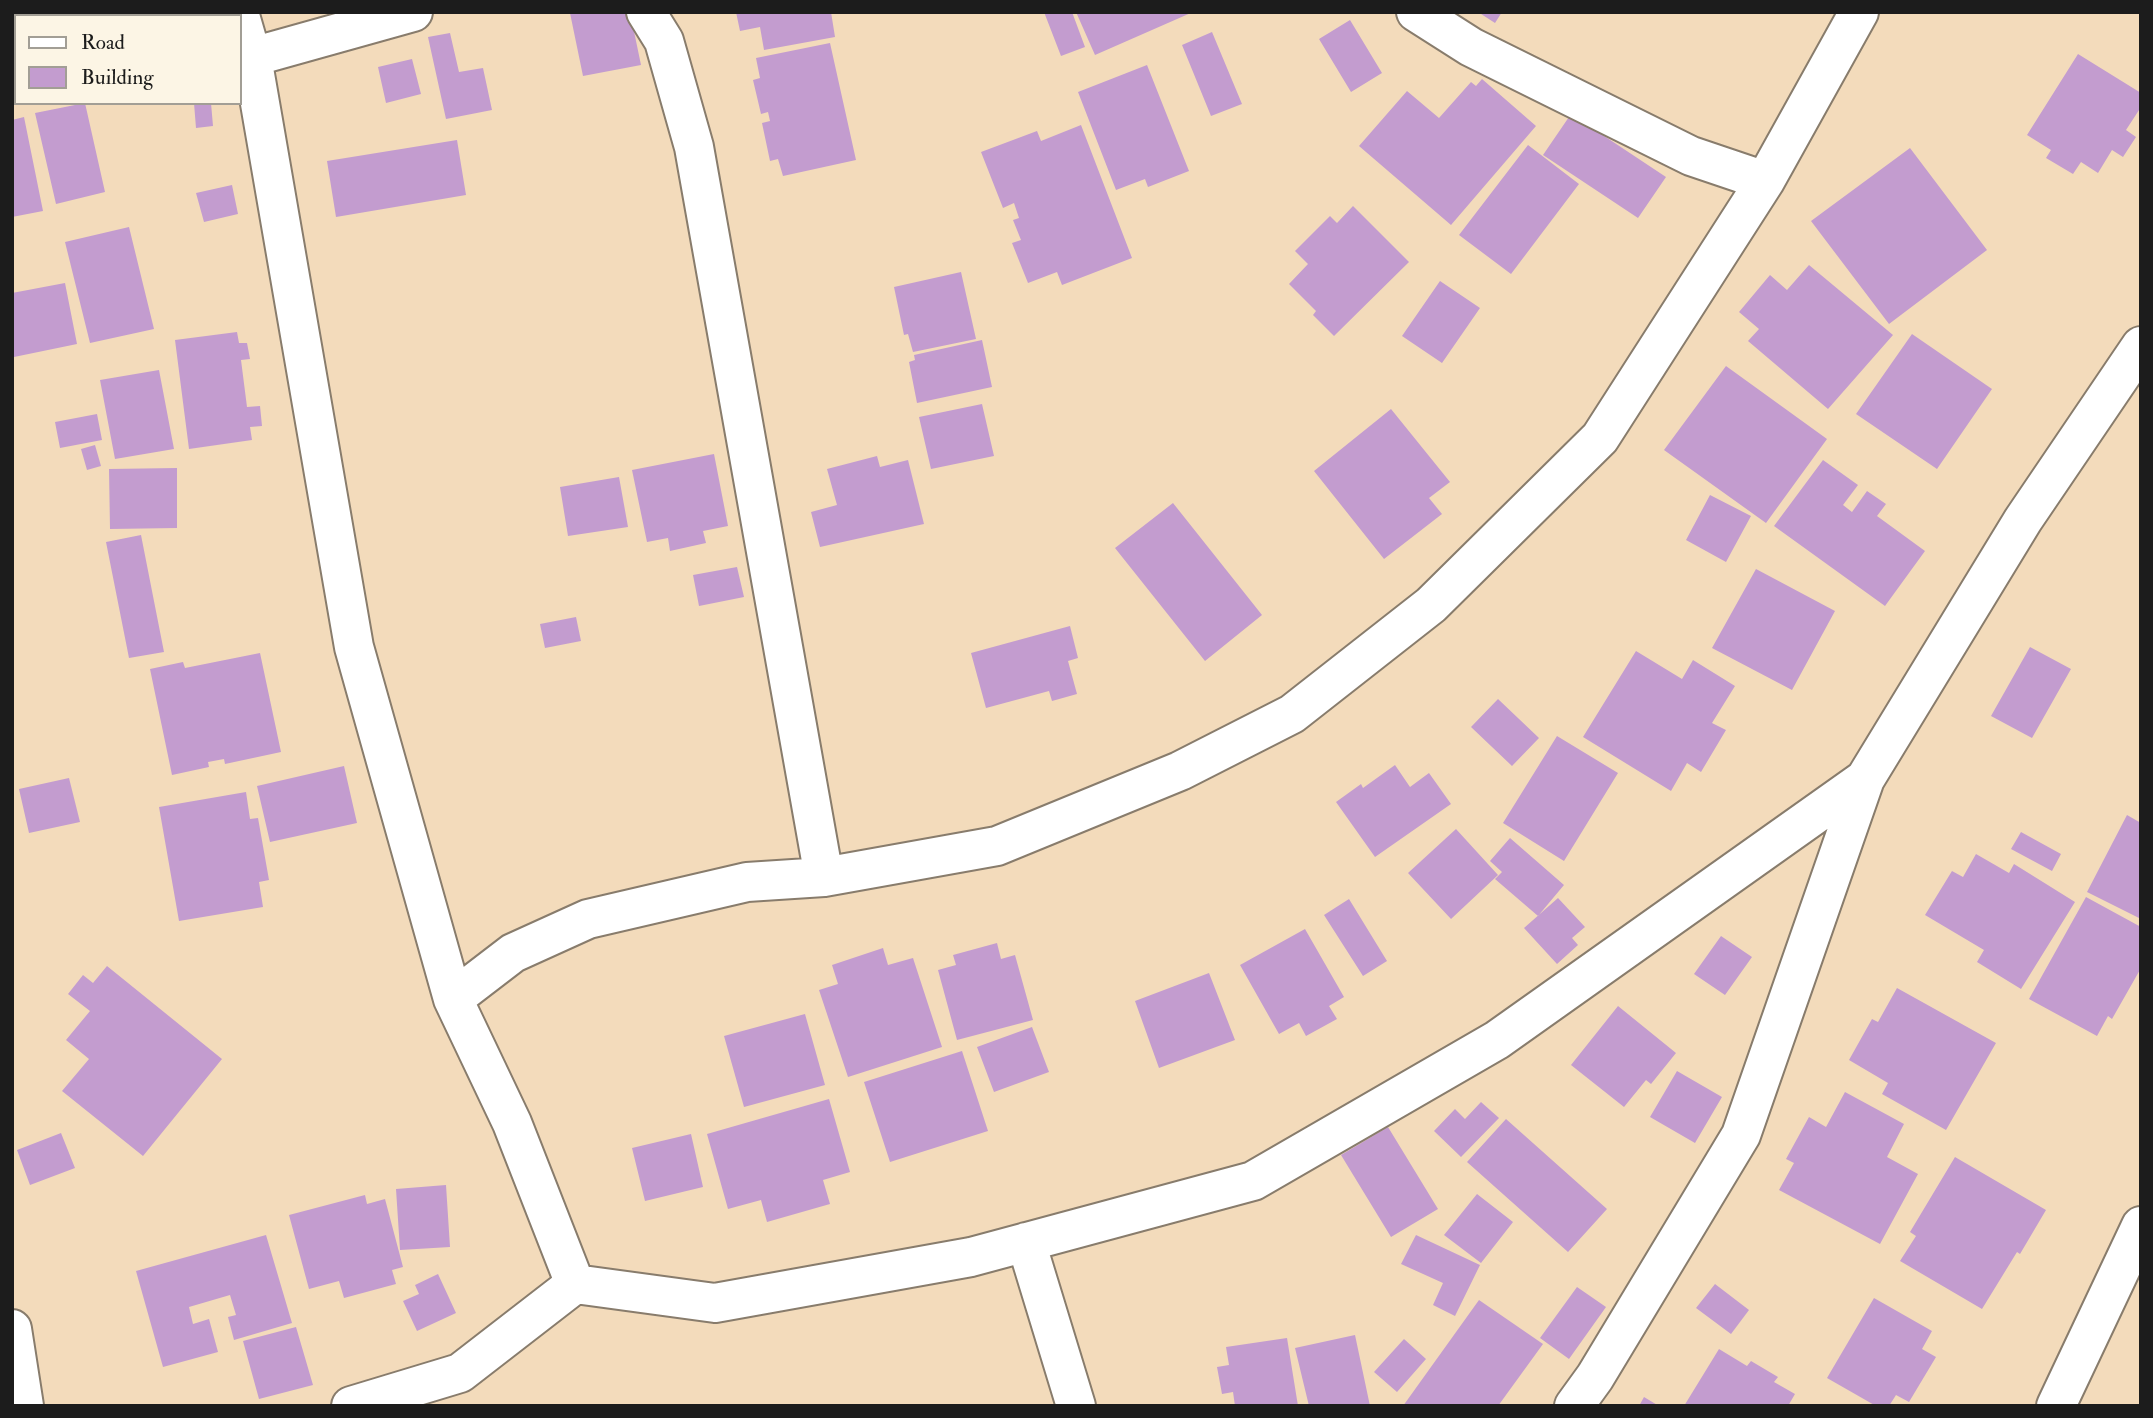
<!DOCTYPE html>
<style>
body{margin:0}
#map{position:relative;width:2153px;height:1418px;overflow:hidden;background:#f3dbbb;font-family:"IM FELL Double Pica",serif}
canvas{display:block}
.frame{position:absolute;inset:0;border:14px solid #1c1c1c;pointer-events:none}
.legend{position:absolute;left:14px;top:14px;width:228px;height:91px;box-sizing:border-box;background:#fcf5e5;border:2px solid #a29e95;margin:0;padding:9px 12px;list-style:none;font-size:21px;color:#1c1c1c}
.legend li{display:flex;align-items:center;gap:14px;height:35px}
.legend b{width:35px;border:2px solid #a29e95}
</style>
<div id="map">
<canvas width="2153" height="1418"></canvas>
<div class="frame"></div>
<ul class="legend">
<li><b style="height:9px;background:#fff"></b>Road</li>
<li><b style="height:19px;background:#c39ccf"></b>Building</li>
</ul>
</div>
<script>
const g = document.querySelector('canvas').getContext('2d');
g.lineJoin = 'round';
function fill(path, color) {
  g.fillStyle = color;
  g.fill(path, 'evenodd');
}
function toPath(rows) {
  const path = new Path2D();
  for (const r of rows) {
    path.moveTo(r[0], r[1]);
    for (let i = 2; i < r.length; i += 2) path.lineTo(r[i], r[i + 1]);
  }
  return path;
}
function stroke(path, color, width, dash) {
  g.strokeStyle = color;
  g.lineWidth = width;
  g.lineCap = dash ? 'butt' : 'round';
  g.setLineDash(dash || []);
  g.stroke(path);
}
const building = toPath([
 [25,12,111,12,111,16,26,16],
 [198,12,221,12,222,16,198,16],
 [630,12,641,65,583,76,570,13],
 [736,12,831,12,835,37,764,50,760,27,740,31],
 [1044,12,1072,12,1085,47,1061,56],
 [1076,12,1193,12,1095,55],
 [1478,12,1502,12,1495,23],
 [1350,20,1382,73,1351,92,1319,39],
 [1212,32,1242,104,1211,116,1182,45],
 [450,33,459,72,483,68,492,110,446,119,428,37],
 [830,43,856,160,783,176,778,159,770,161,762,123,770,121,768,112,761,114,753,80,760,78,756,58],
 [2078,54,2141,93,2141,107,2126,130,2136,137,2123,157,2112,150,2098,173,2081,162,2073,174,2046,158,2051,150,2027,135],
 [412,59,421,94,386,103,378,67],
 [1147,65,1189,171,1148,187,1145,179,1116,190,1078,92],
 [1482,79,1536,126,1451,225,1359,146,1407,91,1439,118,1471,82,1476,86],
 [85,103,105,192,56,204,35,113],
 [194,103,211,103,213,126,196,128],
 [1571,114,1666,177,1638,218,1543,155],
 [24,117,43,211,12,217,12,120],
 [1081,125,1132,258,1062,285,1057,272,1028,283,1012,243,1021,240,1013,220,1019,218,1014,203,1003,208,981,152,1037,131,1041,141],
 [457,140,466,195,336,217,327,161],
 [1528,145,1579,184,1511,274,1459,235],
 [1910,148,1987,250,1889,324,1811,221],
 [232,185,238,214,204,222,196,193],
 [1353,206,1409,262,1334,336,1313,315,1316,311,1289,284,1308,264,1295,251,1330,216,1337,223],
 [129,227,154,329,90,343,65,242],
 [1809,265,1893,335,1828,409,1748,341,1759,329,1739,312,1770,275,1787,290],
 [961,272,976,339,913,352,908,334,904,335,894,287],
 [1440,281,1480,308,1442,363,1402,336],
 [65,283,77,344,14,357,12,293],
 [237,332,239,343,247,343,250,359,241,360,247,407,260,406,262,426,250,427,252,440,189,449,175,340],
 [1912,334,1992,389,1937,469,1856,414],
 [982,340,992,387,917,403,909,362,915,360,914,355],
 [1726,366,1827,439,1766,523,1664,450],
 [159,370,174,449,115,459,100,380],
 [982,404,994,456,931,469,919,417],
 [1391,409,1450,482,1429,498,1442,514,1384,559,1314,471],
 [97,414,102,440,60,448,55,422],
 [95,445,101,466,87,470,81,449],
 [714,454,728,526,703,531,706,543,670,551,668,538,647,542,632,470],
 [877,456,880,467,908,460,924,524,820,547,811,512,837,505,827,469],
 [1823,460,1858,485,1843,505,1852,512,1867,491,1886,504,1877,516,1925,551,1885,606,1774,526],
 [177,468,177,528,110,529,109,469],
 [619,477,628,527,568,536,560,487],
 [1710,495,1751,516,1726,562,1686,540],
 [1173,503,1262,615,1205,661,1115,548],
 [141,535,164,652,129,658,106,542],
 [737,567,744,597,699,606,693,575],
 [1756,569,1835,611,1792,690,1712,648],
 [576,617,581,641,545,648,540,624],
 [1070,626,1078,658,1068,661,1077,694,1052,701,1049,691,986,708,971,653],
 [2030,647,2071,669,2032,738,1991,716],
 [1636,651,1682,679,1693,660,1735,686,1712,723,1726,730,1701,772,1687,763,1671,791,1583,737],
 [260,653,281,752,225,764,224,759,208,762,209,767,172,775,150,669,183,662,185,668],
 [1498,699,1539,738,1512,766,1471,727],
 [1557,736,1618,773,1564,861,1503,823],
 [1395,765,1410,787,1429,773,1451,804,1375,857,1336,802,1361,784,1363,788],
 [344,766,357,823,270,842,257,786],
 [69,778,80,822,29,833,19,789],
 [246,792,250,819,258,818,269,880,259,882,263,907,179,921,159,807],
 [2127,815,2141,823,2141,919,2087,892],
 [1456,829,1498,875,1451,919,1408,873],
 [2021,832,2061,854,2052,871,2011,849],
 [1510,838,1564,885,1538,916,1495,879,1502,872,1490,861],
 [1976,854,2009,873,2014,864,2075,902,2021,989,1977,962,1984,950,1925,915,1952,871,1963,877],
 [2086,897,2141,927,2141,968,2112,1019,2108,1016,2097,1036,2029,999],
 [1558,898,1585,927,1572,938,1578,945,1557,964,1524,928],
 [1349,899,1387,961,1363,976,1324,915],
 [1305,929,1344,997,1329,1006,1337,1019,1306,1036,1299,1023,1279,1034,1240,965],
 [1721,936,1752,957,1725,995,1694,974],
 [997,943,1001,959,1015,955,1033,1020,957,1040,938,970,956,965,953,955],
 [883,948,888,965,913,958,942,1047,848,1077,819,990,838,984,832,965],
 [107,966,222,1059,143,1156,62,1091,89,1059,66,1040,90,1011,68,994,83,975,93,983],
 [1209,973,1235,1040,1159,1068,1135,1001],
 [1897,988,1996,1043,1946,1130,1882,1094,1888,1083,1849,1060,1872,1019,1878,1022],
 [1618,1006,1676,1053,1651,1084,1646,1080,1624,1107,1571,1065],
 [805,1014,825,1085,744,1107,724,1036],
 [1032,1027,1049,1072,994,1092,977,1047],
 [962,1051,988,1131,890,1162,864,1082],
 [1677,1071,1722,1097,1695,1143,1650,1117],
 [1845,1092,1904,1124,1887,1157,1918,1174,1880,1244,1779,1190,1794,1163,1786,1159,1809,1117,1826,1127],
 [829,1099,850,1172,823,1180,830,1204,767,1222,761,1200,728,1209,707,1134],
 [1481,1102,1499,1118,1461,1157,1434,1131,1455,1109,1465,1119],
 [1506,1119,1607,1209,1568,1252,1467,1162],
 [1388,1127,1438,1209,1391,1237,1341,1155],
 [61,1133,75,1168,30,1185,17,1150],
 [691,1134,703,1187,645,1201,632,1148],
 [1955,1157,2046,1210,2020,1254,2017,1252,1982,1309,1900,1261,1916,1236,1910,1232],
 [446,1185,450,1247,400,1250,396,1189],
 [1477,1194,1513,1222,1481,1263,1444,1235],
 [365,1195,367,1204,385,1199,403,1267,392,1270,396,1284,344,1298,339,1281,309,1289,289,1215],
 [266,1235,292,1323,234,1340,228,1317,236,1315,230,1295,189,1307,193,1324,209,1319,218,1352,163,1367,136,1271],
 [1416,1235,1480,1265,1455,1316,1433,1305,1443,1283,1401,1264],
 [438,1274,456,1313,417,1331,403,1301,419,1294,415,1285],
 [1715,1284,1749,1310,1731,1334,1696,1308],
 [1577,1287,1606,1307,1569,1359,1540,1338],
 [1874,1298,1932,1331,1922,1349,1936,1357,1909,1402,1896,1395,1889,1406,1876,1406,1827,1378],
 [1479,1300,1543,1344,1498,1406,1403,1406],
 [296,1327,313,1385,259,1399,243,1341],
 [1355,1335,1370,1406,1309,1406,1295,1348],
 [1287,1338,1298,1406,1235,1406,1233,1392,1222,1394,1217,1367,1229,1365,1226,1347],
 [1404,1339,1426,1359,1397,1392,1374,1372],
 [1719,1349,1747,1366,1751,1361,1778,1377,1774,1382,1795,1394,1788,1406,1684,1406],
 [1644,1397,1659,1406,1639,1406]
]);
const street = toPath([
 [239,12,252,57,354,647,453,999,512,1123,575,1284],
 [646,12,664,41,694,147,824,877],
 [1416,12,1471,47,1691,156,1765,181],
 [252,57,413,12],
 [453,999,513,953,588,919,747,882,824,877,997,846,1180,771,1292,714,1431,605,1600,438,1765,181,1859,12],
 [1026,1242,1076,1406],
 [12,1329,24,1406],
 [351,1406,460,1373,575,1284,715,1303,971,1257,1253,1181,1497,1040,1865,779,2023,520,2141,346],
 [1574,1406,1595,1377,1741,1135,1865,779],
 [2056,1406,2141,1226]
]);
fill(building, '#c39ccf');
stroke(street, '#887c6c', 42);
stroke(street, '#fff', 38);
</script>
